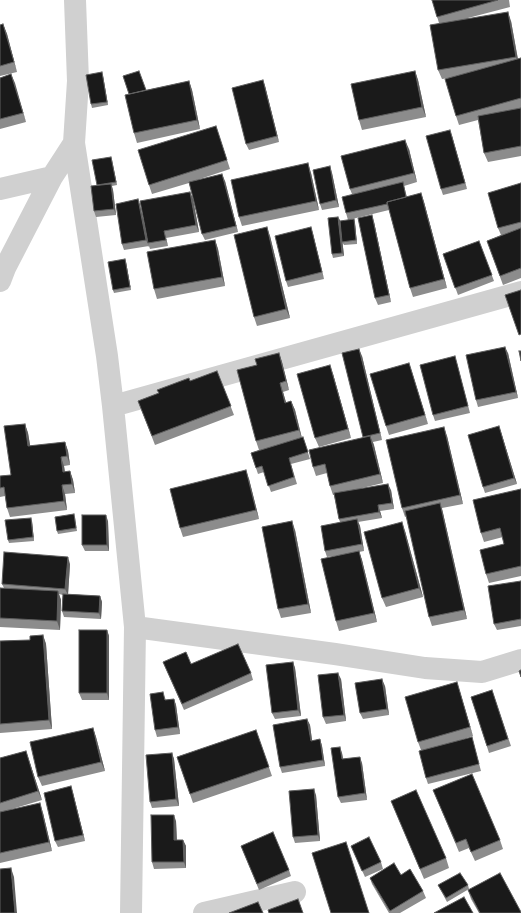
<!DOCTYPE html>
<style>
body{margin:0}
canvas{display:block;background:#fff}
</style>
<canvas width="521" height="913"></canvas>
<script>
const g = document.querySelector('canvas').getContext('2d');
g.lineJoin = 'round';
function toPath(rows) {
  const path = new Path2D();
  for (const r of rows) {
    path.moveTo(r[0], r[1]);
    for (let i = 2; i < r.length; i += 2) path.lineTo(r[i], r[i + 1]);
  }
  return path;
}
function stroke(path, color, width, dash) {
  g.strokeStyle = color;
  g.lineWidth = width;
  g.lineCap = dash ? 'butt' : 'round';
  g.setLineDash(dash || []);
  g.stroke(path);
}
function fill(path, color) {
  g.fillStyle = color;
  g.fill(path, 'evenodd');
}
const minor = toPath([
 [75,0,78,81,74,143,107,356,113,406,135,627,131,913],
 [0,189,52,177],
 [0,281,5,268,52,177,74,143],
 [113,406,521,292],
 [135,627,335,654,425,668,482,672,521,660],
 [204,913,295,892]
]);
const wall = toPath([
 [432,0,509,0,510,7,468,18,511,21,518,59,521,58,521,156,488,162,484,153,478,120,459,125,456,116,450,78,442,79,438,70,439,23],
 [3,24,7,34,17,72,0,76,0,25],
 [415,71,418,80,426,117,362,130,359,120],
 [11,74,26,122,0,129,0,78],
 [103,76,108,105,92,108,91,104],
 [263,80,265,86,279,142,249,150,246,144],
 [189,81,192,90,200,129,137,143,134,133,146,90],
 [216,126,230,169,191,182,225,181,238,232,205,240,202,234,189,183,152,194,149,185],
 [452,136,467,189,443,195,441,189],
 [409,149,417,182,404,186,407,197,421,193,424,202,447,288,413,297,410,288,389,210,348,220,346,213,352,194,350,189],
 [111,157,117,185,112,186,113,190,116,215,96,217,94,211,97,185],
 [311,173,319,210,242,226,239,217],
 [332,173,339,207,322,210,320,204],
 [521,183,521,278,503,285,487,241,501,235,498,228],
 [190,192,193,199,199,232,166,238,168,246,150,249,148,243],
 [138,199,140,205,149,246,124,250,122,244],
 [354,219,355,223,357,244,344,245,342,242],
 [340,220,344,256,333,258,332,254],
 [374,222,391,302,378,305,375,298],
 [311,227,313,234,324,279,288,287,286,281],
 [270,236,290,318,257,326,254,317],
 [215,240,218,249,225,286,157,299,154,289],
 [479,241,494,281,458,295,443,254],
 [125,259,126,262,131,290,114,293,113,290],
 [279,353,282,362,289,390,283,392,286,403,291,401,295,410,302,438,303,437,310,459,291,464,297,484,271,492,264,472,258,474,251,453,259,450,256,441,257,365],
 [508,353,518,398,478,407,476,400],
 [362,356,382,440,373,442,383,483,358,489,391,490,394,509,380,511,382,518,358,522,360,526,364,551,359,552,362,560,377,622,339,631,336,621,341,555,327,557,325,551,340,522,339,519,334,495,333,495,330,486,327,473,316,476,313,467,363,437],
 [409,363,428,424,389,435,386,426],
 [457,363,470,413,435,421,433,415],
 [217,371,234,415,155,445,138,401],
 [333,374,351,438,319,447,315,438],
 [25,424,28,433,30,446,65,442,68,451,70,465,64,466,65,472,70,471,73,480,75,493,65,494,67,510,10,517,7,508,5,496,0,497,0,476,11,475],
 [499,426,517,484,485,493,483,487],
 [447,436,463,504,442,508,443,513,467,619,432,626,429,617,407,516,405,517,402,508],
 [249,479,259,519,183,537,180,528],
 [521,490,521,576,489,583,486,574,504,544,503,537,484,542,481,533],
 [75,517,77,531,58,534,57,531],
 [32,521,34,541,9,543,8,540],
 [108,521,109,551,85,551,82,545],
 [295,530,311,613,281,618,278,609],
 [405,531,423,597,386,607,382,598],
 [70,564,68,594,100,596,102,602,101,619,64,617,62,611,63,595,59,594,61,600,60,630,0,627,0,588,4,588,2,584],
 [521,581,521,626,497,630,494,624],
 [107,630,109,636,109,700,82,700,79,693],
 [43,635,46,644,52,729,0,733,0,641,30,640],
 [163,662,191,664,251,673,253,680,184,710],
 [293,662,295,668,301,716,275,719,272,713],
 [341,679,346,721,326,724,323,717],
 [385,686,389,715,363,719,360,713],
 [492,690,511,746,489,753,471,697],
 [460,692,473,736,448,744,472,737,481,771,428,784,426,778,421,750,418,742],
 [166,698,166,700,174,699,176,705,180,734,157,737,155,730],
 [307,719,310,725,312,741,320,739,322,746,325,766,282,773,280,767],
 [93,728,96,737,105,771,42,786,38,777],
 [256,730,272,776,193,803,177,757],
 [26,751,42,800,2,812,43,813,52,851,0,863,0,758],
 [172,753,174,759,179,806,152,808,150,802],
 [342,753,343,759,362,763,367,800,341,803,338,797],
 [71,786,73,793,85,841,58,847,55,841],
 [433,790,500,840,503,849,475,861,469,848,459,852],
 [316,795,320,841,295,843,293,837],
 [391,801,446,858,449,868,424,879],
 [176,821,177,840,183,840,186,846,186,868,154,869,152,862],
 [241,846,289,870,291,876,259,890],
 [351,846,381,862,383,869,365,877],
 [401,875,423,891,426,898,400,913,389,913,372,884,370,878],
 [438,885,468,885,469,889,447,902,440,889],
 [468,890,521,913,479,913,471,899]
]);
const shadedWall = toPath([
 [508,12,511,21,519,66,516,57],
 [3,24,7,34,17,72,14,62],
 [415,71,418,80,426,117,422,107],
 [102,72,103,76,108,105,107,102],
 [11,74,15,83,26,122,23,113],
 [263,80,265,86,279,142,277,136],
 [189,81,192,90,200,129,197,120],
 [450,130,452,136,467,189,465,183],
 [405,140,409,149,417,182,414,173],
 [111,157,112,160,117,185,116,182],
 [308,163,311,173,319,210,316,201],
 [330,166,332,173,339,207,336,200],
 [222,174,225,181,238,232,236,226],
 [111,184,113,190,116,215,114,209],
 [190,192,193,199,199,232,196,225],
 [421,193,424,202,447,288,444,279],
 [138,199,140,205,149,246,146,240],
 [372,215,374,222,391,302,389,295],
 [338,217,340,220,344,256,342,253],
 [354,219,355,223,357,244,356,240],
 [267,227,270,236,290,318,286,309],
 [311,227,313,234,324,279,322,272],
 [164,231,166,238,168,246,166,240],
 [215,240,218,249,225,286,222,277],
 [125,259,126,262,131,290,130,287],
 [505,347,508,353,518,398,516,392],
 [359,349,362,356,382,440,380,433],
 [279,353,282,362,289,390,286,381],
 [409,363,412,372,428,424,425,415],
 [330,365,333,374,351,438,348,429],
 [280,383,283,392,289,412,285,403],
 [291,401,295,410,302,439,299,430],
 [25,424,28,433,32,456,28,446],
 [499,426,501,432,517,484,514,478],
 [444,427,447,436,463,504,460,495],
 [370,436,374,445,383,483,380,474],
 [65,442,68,451,70,465,67,456],
 [61,457,64,466,66,481,63,472],
 [246,470,249,479,259,519,256,510],
 [70,471,73,480,75,493,72,484],
 [388,484,391,490,394,509,392,503],
 [62,485,65,494,67,510,64,501],
 [440,503,443,513,467,619,464,610],
 [378,505,380,511,382,518,379,512],
 [106,515,108,521,109,551,107,545],
 [31,518,32,521,34,541,33,537],
 [357,519,360,526,364,551,362,544],
 [292,521,295,530,311,613,308,604],
 [402,522,405,531,423,597,419,588],
 [359,551,362,560,377,622,374,613],
 [68,557,70,564,68,595,65,589],
 [58,591,61,600,60,630,57,621],
 [100,596,102,602,101,619,99,613],
 [107,630,109,636,109,700,107,693],
 [43,635,46,644,52,729,49,720],
 [293,662,295,668,301,716,298,710],
 [338,673,341,679,346,721,344,715],
 [382,679,385,686,389,715,387,709],
 [457,682,460,692,473,736,470,727],
 [174,699,176,705,180,734,178,727],
 [307,719,310,725,313,747,311,741],
 [93,728,96,737,105,771,101,762],
 [320,739,322,746,325,766,323,760],
 [340,747,342,753,344,765,342,759],
 [26,751,29,760,42,800,38,791],
 [172,753,174,759,179,806,176,799],
 [360,757,362,763,367,800,365,793],
 [71,786,73,793,85,841,83,835],
 [314,789,316,795,320,841,318,835],
 [40,803,43,813,52,851,49,842],
 [174,815,176,821,177,846,174,840],
 [183,840,186,846,186,868,184,862],
 [11,868,14,877,17,913,15,913]
]);
const building = toPath([
 [432,0,498,0,437,17,432,0],
 [508,12,516,57,438,70,430,25,508,12],
 [3,24,14,62,0,66,0,25,3,24],
 [521,58,521,98,456,116,445,79,521,58],
 [139,71,146,90,129,94,123,76,139,71],
 [415,71,422,107,359,120,351,84,415,71],
 [102,72,107,102,91,104,86,75,102,72],
 [11,74,23,113,0,119,0,78,11,74],
 [263,80,277,136,246,144,232,88,263,80],
 [189,81,197,120,134,133,125,95,189,81],
 [521,108,521,146,484,153,478,116,521,108],
 [216,126,227,160,149,185,138,150,216,126],
 [450,130,465,183,441,189,426,136,450,130],
 [405,140,414,173,350,189,341,156,405,140],
 [111,157,116,182,97,185,92,160,111,157],
 [308,163,316,201,239,217,231,180,308,163],
 [330,166,336,200,320,204,313,170,330,166],
 [222,174,236,226,202,234,189,182,222,174],
 [403,182,406,197,387,202,387,204,346,213,342,197,403,182],
 [521,183,521,222,498,228,488,193,521,183],
 [111,184,114,209,94,211,91,186,111,184],
 [190,192,196,225,164,231,166,240,148,243,140,201,190,192],
 [421,193,444,279,410,288,387,202,421,193],
 [138,199,146,240,122,244,116,204,138,199],
 [372,215,389,295,375,298,358,218,372,215],
 [338,217,342,253,332,254,328,218,338,217],
 [354,219,356,240,342,242,340,221,354,219],
 [267,227,286,309,254,317,234,235,267,227],
 [311,227,322,272,286,281,275,236,311,227],
 [521,228,521,268,500,276,487,241,521,228],
 [215,240,222,277,154,289,147,252,215,240],
 [479,241,492,275,455,288,443,254,479,241],
 [125,259,130,287,113,290,108,262,125,259],
 [521,290,521,334,519,335,505,295,521,290],
 [505,347,516,392,476,400,466,355,505,347],
 [359,349,380,433,363,437,342,353,359,349],
 [519,351,521,351,521,361,519,351],
 [279,353,286,381,280,383,285,403,291,401,299,430,256,441,237,370,257,365,255,359,279,353],
 [455,356,468,406,433,415,420,365,455,356],
 [409,363,425,415,386,426,370,374,409,363],
 [330,365,348,429,315,438,297,374,330,365],
 [217,371,231,406,152,436,138,401,159,393,157,390,189,378,190,381,217,371],
 [25,424,28,446,65,442,67,456,61,457,63,472,70,471,72,484,62,485,64,501,7,508,4,487,0,488,0,476,11,475,4,426,25,424],
 [499,426,514,478,483,487,468,435,499,426],
 [444,427,460,495,402,508,386,440,444,427],
 [370,436,380,474,330,486,325,464,313,467,309,450,370,436],
 [303,437,308,452,289,458,294,477,268,486,262,466,256,468,251,453,303,437],
 [246,470,256,510,180,528,170,489,246,470],
 [388,484,392,503,378,505,379,512,339,519,334,493,388,484],
 [521,489,521,566,486,574,480,550,504,544,500,528,481,533,473,500,521,489],
 [440,503,464,610,429,617,405,511,440,503],
 [74,514,76,528,57,531,55,517,74,514],
 [82,515,106,515,107,545,82,545,82,515],
 [31,518,33,537,8,540,5,520,31,518],
 [357,519,362,544,325,551,321,526,357,519],
 [292,521,308,604,278,609,262,527,292,521],
 [402,522,419,588,382,598,364,532,402,522],
 [359,551,374,613,336,621,321,559,359,551],
 [4,552,68,557,65,589,2,584,4,552],
 [521,581,521,619,494,624,488,586,521,581],
 [0,588,58,591,57,621,0,618,0,588],
 [63,594,100,596,99,613,62,611,63,594],
 [79,630,107,630,107,693,79,693,79,630],
 [43,635,49,720,0,724,0,641,30,640,30,636,43,635],
 [238,644,251,673,182,704,163,662,186,652,191,664,238,644],
 [293,662,298,710,272,713,266,665,293,662],
 [521,670,521,677,519,671,521,670],
 [338,673,344,715,323,717,318,675,338,673],
 [382,679,387,709,360,713,355,683,382,679],
 [457,682,470,727,418,742,405,697,457,682],
 [492,690,508,739,487,746,471,697,492,690],
 [163,692,165,700,174,699,178,727,155,730,150,694,163,692],
 [307,719,311,741,320,739,323,760,280,767,273,725,307,719],
 [93,728,101,762,38,777,30,742,93,728],
 [256,730,269,767,190,794,177,757,256,730],
 [472,737,479,764,426,778,419,751,472,737],
 [340,747,342,759,360,757,365,793,338,797,331,748,340,747],
 [26,751,38,791,0,803,0,758,26,751],
 [172,753,176,799,150,802,146,755,172,753],
 [472,774,500,840,471,852,466,839,456,843,433,790,472,774],
 [71,786,83,835,55,841,44,793,71,786],
 [314,789,318,835,293,837,289,791,314,789],
 [416,790,446,858,420,869,391,801,416,790],
 [40,803,49,842,0,853,0,812,40,803],
 [151,815,174,815,174,840,183,840,184,862,152,862,151,815],
 [273,832,289,870,257,884,241,846,273,832],
 [369,837,381,862,362,871,351,846,369,837],
 [346,842,369,913,331,913,312,853,346,842],
 [394,863,401,875,410,869,423,891,390,911,370,878,394,863],
 [11,868,15,913,0,913,0,869,11,868],
 [460,873,468,885,446,898,438,885,460,873],
 [500,873,521,912,521,913,480,913,468,890,500,873],
 [464,897,473,913,434,913,464,897],
 [298,899,303,913,269,913,268,910,298,899],
 [258,902,263,913,229,913,258,902]
]);
stroke(minor, '#d0d0d0', 22);
fill(wall, '#8c8c8c');
fill(shadedWall, '#5f5f5f');
fill(building, '#1a1a1a');
stroke(building, '#5f5f5f', 1);
</script>
